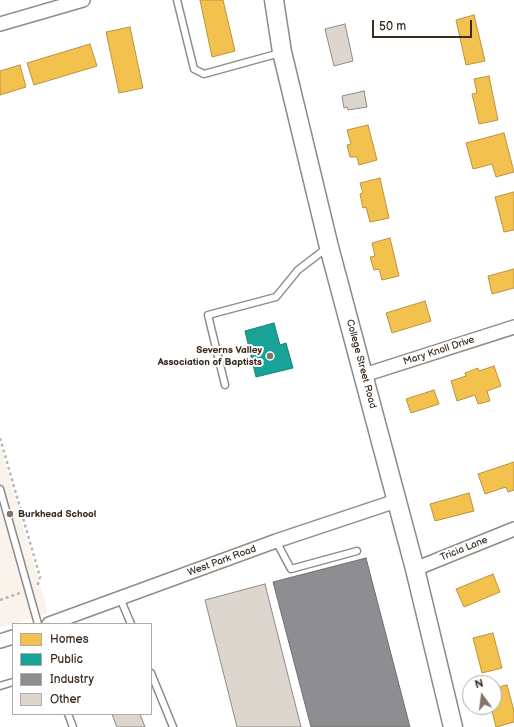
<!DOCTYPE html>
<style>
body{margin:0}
#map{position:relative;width:514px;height:727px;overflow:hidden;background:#fff;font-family:"Balsamiq Sans",sans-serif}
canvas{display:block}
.legend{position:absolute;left:12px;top:623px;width:140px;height:92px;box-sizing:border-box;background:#fff;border:1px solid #b1aaa5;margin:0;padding:5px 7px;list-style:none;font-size:12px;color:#3b2a1e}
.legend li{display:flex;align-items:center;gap:8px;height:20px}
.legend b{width:20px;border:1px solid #b1aaa5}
.north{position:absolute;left:462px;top:675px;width:40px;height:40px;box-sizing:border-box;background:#fff;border:1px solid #b1aaa5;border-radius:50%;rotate:346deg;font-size:11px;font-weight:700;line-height:16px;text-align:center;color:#3b2a1e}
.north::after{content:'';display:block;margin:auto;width:14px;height:18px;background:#80756d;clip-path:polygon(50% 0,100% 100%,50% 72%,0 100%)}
.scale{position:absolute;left:372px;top:20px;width:100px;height:18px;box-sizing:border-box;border:2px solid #3b2a1e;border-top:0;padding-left:5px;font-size:12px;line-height:14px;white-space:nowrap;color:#3b2a1e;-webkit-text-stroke:3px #fff;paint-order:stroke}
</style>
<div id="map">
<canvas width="514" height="727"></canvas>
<ul class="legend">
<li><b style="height:11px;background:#f2c14e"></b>Homes</li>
<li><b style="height:11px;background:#17a398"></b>Public</li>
<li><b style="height:11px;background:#8d8d92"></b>Industry</li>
<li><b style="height:11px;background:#ddd6ce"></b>Other</li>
</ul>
<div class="north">N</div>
<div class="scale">50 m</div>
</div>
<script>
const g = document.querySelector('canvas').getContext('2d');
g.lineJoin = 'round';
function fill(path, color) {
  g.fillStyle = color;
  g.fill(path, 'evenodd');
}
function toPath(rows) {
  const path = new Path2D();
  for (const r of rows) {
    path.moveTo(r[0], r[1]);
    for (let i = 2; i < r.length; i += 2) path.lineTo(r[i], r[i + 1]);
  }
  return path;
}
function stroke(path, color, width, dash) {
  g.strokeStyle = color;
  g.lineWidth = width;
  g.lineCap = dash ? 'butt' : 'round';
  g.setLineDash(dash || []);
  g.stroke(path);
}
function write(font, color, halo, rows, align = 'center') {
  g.font = font + ' "Balsamiq Sans",sans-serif';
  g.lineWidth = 4;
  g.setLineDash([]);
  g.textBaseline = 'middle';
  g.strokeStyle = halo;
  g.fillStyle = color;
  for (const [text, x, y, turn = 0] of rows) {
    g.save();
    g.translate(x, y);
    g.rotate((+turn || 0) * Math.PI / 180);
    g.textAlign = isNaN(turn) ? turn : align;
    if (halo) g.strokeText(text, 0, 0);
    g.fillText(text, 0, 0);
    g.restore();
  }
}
const built = toPath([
 [0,445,48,613,0,628]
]);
const homes = toPath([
 [200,0,223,0,235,51,212,57,200,0],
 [474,15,485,61,466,65,456,20,474,15],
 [130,27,143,88,119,93,106,32,130,27],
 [90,44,97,66,34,85,27,63,90,44],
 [20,65,26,87,0,95,0,71,20,65],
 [489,76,498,120,479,124,472,94,477,93,474,79,489,76],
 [368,125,377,160,359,165,357,157,350,157,347,145,351,144,347,130,368,125],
 [504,133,514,172,496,177,492,164,473,169,466,143,504,133],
 [380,178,389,218,370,222,366,207,363,208,360,194,363,193,360,183,380,178],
 [514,192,514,230,504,232,495,197,514,192],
 [390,238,399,276,382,280,379,269,374,270,370,257,375,256,372,243,390,238],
 [514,269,514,288,492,294,488,276,514,269],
 [425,301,431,321,392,333,386,313,425,301],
 [494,366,501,386,487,391,490,401,478,404,475,395,457,401,451,381,466,376,465,373,478,368,479,371,494,366],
 [434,390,439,404,411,413,406,399,434,390],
 [514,462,514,490,508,492,506,487,485,494,478,474,514,462],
 [469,493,474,511,435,521,430,504,469,493],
 [493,574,500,592,464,607,456,589,493,574],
 [493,633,502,668,482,673,473,638,493,633],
 [507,685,514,711,514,722,496,727,491,707,494,707,494,688,507,685]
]);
const public = toPath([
 [274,323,280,345,286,343,293,368,256,377,245,331,274,323]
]);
const industry = toPath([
 [366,558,410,727,311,727,273,582,366,558]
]);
const building = toPath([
 [345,24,353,61,334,66,325,29,345,24],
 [364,91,367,107,348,110,347,107,344,108,342,96,364,91],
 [265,584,301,727,237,727,205,600,265,584],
 [112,714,140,714,145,727,117,727,112,714]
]);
const path = toPath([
 [0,438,40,577,37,587],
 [0,600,20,593]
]);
const lane = toPath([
 [177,0,194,69,204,74,280,53],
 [225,385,208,315,276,297,298,270,328,247],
 [0,489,38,624],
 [276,541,291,569,357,551],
 [120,598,131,624],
 [151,673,173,727],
 [0,686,13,682],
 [68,714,73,727]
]);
const street = toPath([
 [0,24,83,0],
 [364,375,514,327],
 [415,569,514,529],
 [49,624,276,541,396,501],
 [0,641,13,637]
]);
const secondary = toPath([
 [274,0,282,52,329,247,415,569,453,727]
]);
const markers = [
 [270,356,4,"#80756d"],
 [10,514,4,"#80756d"]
];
const poiNames = [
 ["Severns Valley",262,350],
 ["Association of Baptists",262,362],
 ["Burkhead School",18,514,"left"]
];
const streetNames = [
 ["Mary Knoll Drive",439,351,-18],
 ["College Street Road",361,364,75],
 ["Tricia Lane",464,549,-22],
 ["West Park Road",222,561,-20]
];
fill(built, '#f9f3ec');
fill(homes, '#f2c14e');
stroke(homes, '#bb9440', 1);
fill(public, '#17a398');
stroke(public, '#227f73', 1);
fill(industry, '#8d8d92');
stroke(industry, '#746f6f', 1);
fill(building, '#ddd6ce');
stroke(building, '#8e8b88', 1);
stroke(lane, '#8e8b88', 9);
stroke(street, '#8e8b88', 16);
stroke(secondary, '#8e8b88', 21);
stroke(path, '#b9b8b6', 2.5, [3, 3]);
stroke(lane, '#fff', 6);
stroke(street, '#fff', 13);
stroke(secondary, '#fff', 18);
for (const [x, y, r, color] of markers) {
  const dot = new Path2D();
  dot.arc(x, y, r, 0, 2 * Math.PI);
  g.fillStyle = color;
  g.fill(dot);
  stroke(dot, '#fff', 1.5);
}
write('bold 10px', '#3b2a1e', '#fff', poiNames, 'right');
write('10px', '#3b2a1e', '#fff', streetNames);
</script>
